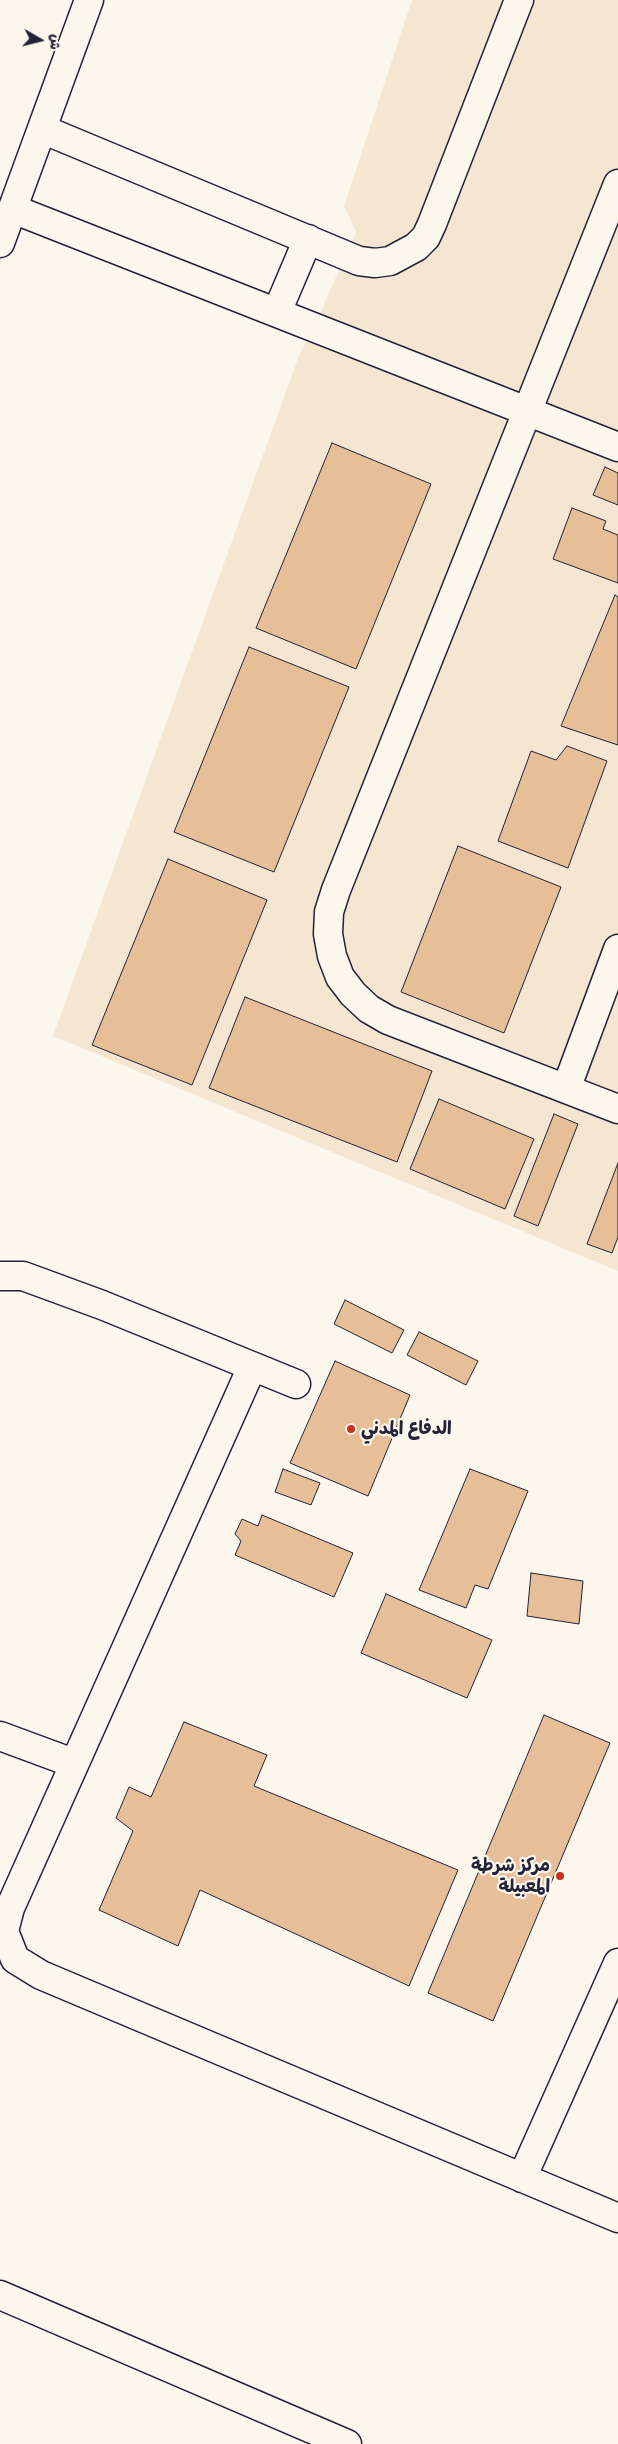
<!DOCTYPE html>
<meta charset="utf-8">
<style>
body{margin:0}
#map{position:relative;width:618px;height:2444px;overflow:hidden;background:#fbf7ec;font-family:Caveat,"Playpen Sans Arabic",sans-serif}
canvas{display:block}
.north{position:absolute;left:15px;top:15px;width:50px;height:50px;-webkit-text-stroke:4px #fbf7ec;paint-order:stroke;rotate:98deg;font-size:14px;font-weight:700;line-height:20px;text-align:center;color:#22223b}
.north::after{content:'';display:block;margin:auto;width:18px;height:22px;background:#22223b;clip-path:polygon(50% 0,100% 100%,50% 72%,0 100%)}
</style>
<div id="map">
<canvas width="618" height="2444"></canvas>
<div class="north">ش</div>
</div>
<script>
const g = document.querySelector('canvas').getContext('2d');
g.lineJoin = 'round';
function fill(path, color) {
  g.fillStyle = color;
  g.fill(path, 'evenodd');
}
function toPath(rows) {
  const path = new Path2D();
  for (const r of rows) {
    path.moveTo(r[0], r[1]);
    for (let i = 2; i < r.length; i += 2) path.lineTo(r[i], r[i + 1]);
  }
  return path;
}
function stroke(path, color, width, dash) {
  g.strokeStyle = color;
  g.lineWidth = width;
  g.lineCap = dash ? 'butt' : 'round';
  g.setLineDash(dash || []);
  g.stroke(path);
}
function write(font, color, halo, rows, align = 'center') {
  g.font = font + ' Caveat,"Playpen Sans Arabic",sans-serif';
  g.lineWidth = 4.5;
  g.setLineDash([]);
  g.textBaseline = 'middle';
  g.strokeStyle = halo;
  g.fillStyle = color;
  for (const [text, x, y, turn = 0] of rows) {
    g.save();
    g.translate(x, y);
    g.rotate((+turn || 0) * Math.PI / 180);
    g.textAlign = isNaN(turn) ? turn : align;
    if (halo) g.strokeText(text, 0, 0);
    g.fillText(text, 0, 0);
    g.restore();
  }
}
const built = toPath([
 [412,0,618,0,618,1271,53,1036,300,353,314,327,356,232,344,206]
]);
const building = toPath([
 [332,443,431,484,356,669,256,628,332,443],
 [605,467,618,473,618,505,593,495,605,467],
 [572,508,606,521,603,529,618,535,618,583,553,559,572,508],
 [615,595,618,597,618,745,561,726,615,595],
 [249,647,349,687,274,872,174,832,249,647],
 [567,746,607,761,568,868,498,841,531,751,556,760,567,746],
 [458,846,561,887,504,1033,401,992,458,846],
 [168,859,267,900,192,1085,92,1045,168,859],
 [245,997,432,1071,397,1162,209,1088,245,997],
 [439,1099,534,1139,505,1209,410,1169,439,1099],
 [554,1114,578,1124,538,1226,514,1216,554,1114],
 [618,1163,618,1237,612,1253,587,1244,618,1163],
 [345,1300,404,1330,392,1353,334,1324,345,1300],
 [419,1332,478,1361,466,1385,407,1355,419,1332],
 [335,1361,410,1395,368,1496,290,1463,335,1361],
 [283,1469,320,1483,311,1505,275,1492,283,1469],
 [470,1469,528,1491,488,1589,475,1585,466,1608,419,1590,470,1469],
 [262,1515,353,1553,334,1597,235,1555,241,1541,235,1534,242,1519,258,1526,262,1515],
 [531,1573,583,1581,579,1624,527,1616,531,1573],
 [386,1594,492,1640,467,1698,361,1653,386,1594],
 [544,1715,610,1743,493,2021,428,1993,544,1715],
 [184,1722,267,1755,254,1786,458,1870,409,1986,200,1890,178,1946,99,1910,133,1831,116,1818,129,1787,151,1797,184,1722]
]);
const minor = toPath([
 [42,129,359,261,375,263,390,261,416,247,426,237,432,224,519,0],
 [618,184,336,890,329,912,328,934,332,956,340,977,353,994,369,1009,388,1020,618,1109],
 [13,209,618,447],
 [0,243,89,0],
 [277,312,308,239],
 [566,1089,618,949],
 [0,1276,23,1276,102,1305,296,1384],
 [252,1367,10,1908,4,1931,15,1959,41,1975,618,2218],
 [0,1736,73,1763],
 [522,2178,618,1963],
 [0,2295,347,2444]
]);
const markers = [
 [351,1429,5,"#c8321e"],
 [560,1876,5,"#c8321e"]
];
const poiNames = [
 ["الدفاع المدني",361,1429],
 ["مركز شرطة",550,1866,"right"],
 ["المعبيلة",550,1887,"right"]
];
fill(built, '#f5e6d2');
fill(building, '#e6be97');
stroke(building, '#22223b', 1);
stroke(minor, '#22223b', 31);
stroke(minor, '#fbf7ec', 28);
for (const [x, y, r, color] of markers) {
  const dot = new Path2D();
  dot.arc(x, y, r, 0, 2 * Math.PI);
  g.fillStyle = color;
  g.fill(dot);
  stroke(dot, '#fbf7ec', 2);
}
write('bold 18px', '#22223b', '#fbf7ec', poiNames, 'left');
</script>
